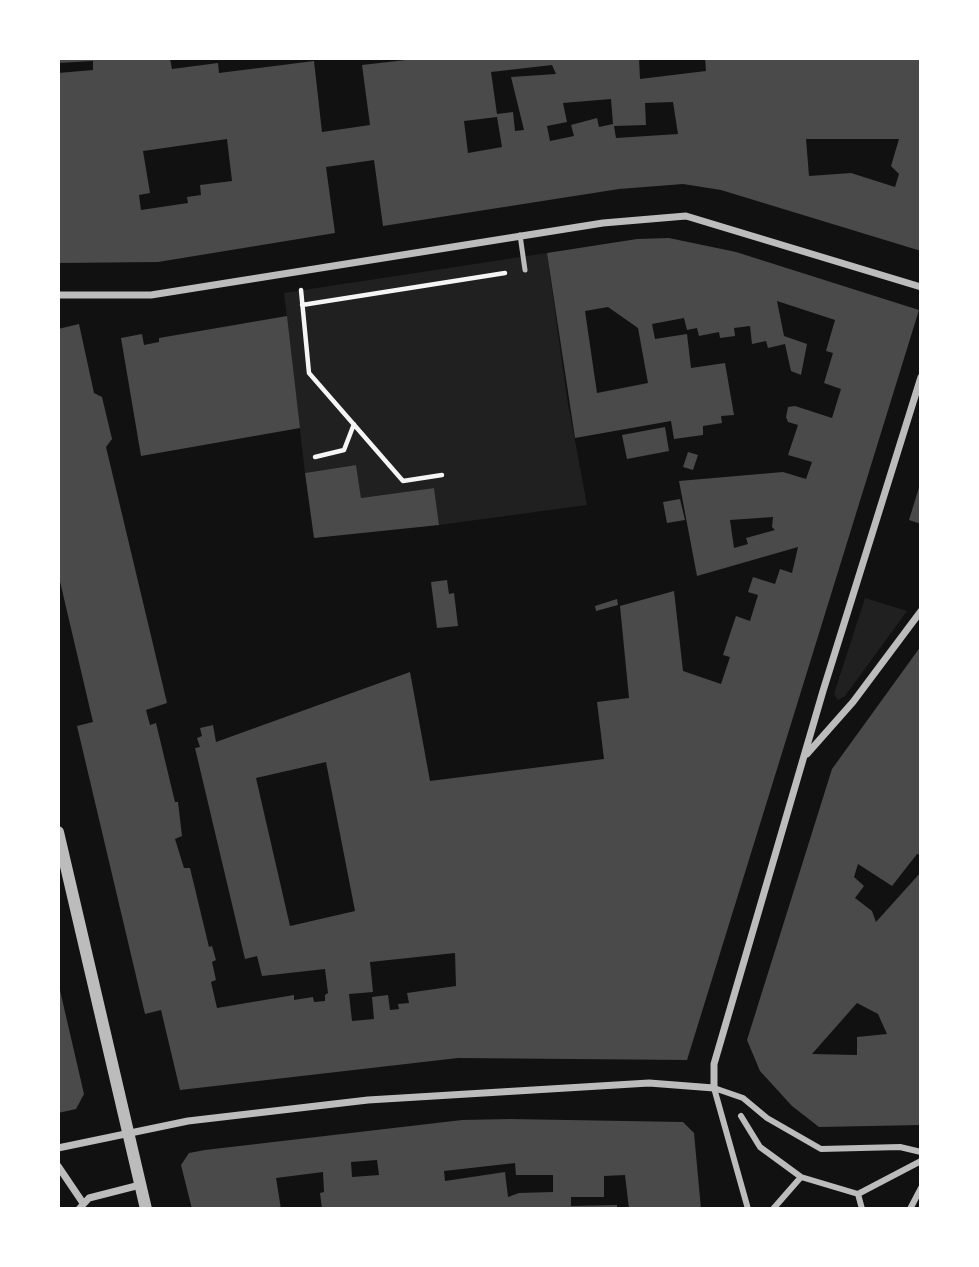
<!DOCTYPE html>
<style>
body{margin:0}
#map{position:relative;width:979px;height:1267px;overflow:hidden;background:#111;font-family:"Asap Condensed",sans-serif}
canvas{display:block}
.frame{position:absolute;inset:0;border:60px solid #fff;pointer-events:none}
</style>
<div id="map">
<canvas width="979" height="1267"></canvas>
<div class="frame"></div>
</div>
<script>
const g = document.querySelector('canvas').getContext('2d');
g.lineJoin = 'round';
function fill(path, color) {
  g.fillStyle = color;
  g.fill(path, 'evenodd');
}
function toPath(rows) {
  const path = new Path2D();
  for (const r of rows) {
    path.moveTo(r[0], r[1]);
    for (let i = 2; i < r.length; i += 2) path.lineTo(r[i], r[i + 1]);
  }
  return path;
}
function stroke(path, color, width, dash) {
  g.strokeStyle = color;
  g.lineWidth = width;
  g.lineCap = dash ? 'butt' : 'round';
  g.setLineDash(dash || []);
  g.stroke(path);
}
const green = toPath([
 [547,253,567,398,587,505,439,525,434,488,361,498,356,465,305,473,284,293],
 [865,598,907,611,845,696,838,700,834,694]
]);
const building = toPath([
 [58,58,170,58,172,69,218,63,219,73,314,61,322,132,370,125,362,65,423,58,639,58,640,79,706,71,705,58,921,58,921,251,721,190,683,184,619,189,383,226,374,160,326,167,335,233,158,262,58,263,58,73,93,70,93,61,58,63],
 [552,65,556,74,511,77,524,130,515,131,513,112,497,114,491,72],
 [611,99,613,124,599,127,597,118,571,125,574,136,550,141,547,126,567,122,563,103],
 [673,102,678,134,616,138,614,126,646,125,645,103],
 [497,117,502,147,468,153,464,121],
 [227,139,232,181,200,185,201,195,187,197,188,203,141,210,139,195,150,193,143,151],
 [806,139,899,139,891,166,899,174,895,187,851,173,809,176],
 [669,238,736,252,919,310,687,1060,458,1058,180,1090,161,1010,145,1014,77,726,93,722,58,573,58,329,79,324,94,393,102,397,112,439,106,447,167,703,146,710,150,725,156,723,175,802,178,802,182,836,175,839,184,868,190,868,209,947,212,946,216,960,212,962,216,980,211,982,217,1008,294,995,294,1000,313,997,314,1002,325,1001,325,995,328,993,325,969,262,976,257,956,245,959,195,748,200,747,197,738,202,736,200,728,213,725,216,742,410,672,430,781,604,759,597,702,629,698,620,606,674,591,683,671,721,684,730,657,723,655,736,616,750,621,758,595,748,592,753,577,775,584,780,569,792,573,798,547,697,576,679,481,783,472,806,479,812,462,788,455,798,425,788,422,786,417,788,407,795,406,832,418,841,389,824,383,833,353,826,351,835,320,777,301,784,336,807,344,801,375,791,371,785,344,768,348,766,341,752,344,750,326,734,328,735,336,720,338,719,332,699,336,697,328,687,330,684,318,652,324,655,339,687,334,691,368,725,363,734,415,721,416,722,423,703,426,703,435,674,439,671,421,575,438,547,253,637,239],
 [608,307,638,328,648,383,597,393,585,311],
 [773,517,772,527,775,530,746,538,748,544,734,548,730,520],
 [326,762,355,911,290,926,256,778],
 [455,953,456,986,407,993,409,1003,398,1004,399,1009,390,1010,388,995,372,997,374,1019,352,1021,349,994,373,992,370,962],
 [287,316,300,428,141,456,121,338,142,334,144,345,159,342,159,338],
 [665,427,669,451,627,459,622,435],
 [688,452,698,455,693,470,683,467],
 [356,465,361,498,434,488,439,525,314,538,305,473],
 [921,481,921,524,909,520],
 [680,499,685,520,667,523,663,502],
 [447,580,449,594,454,593,458,626,437,628,431,582],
 [617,599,618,605,596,611,595,606],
 [921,646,921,855,917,854,892,886,858,864,854,877,864,886,855,898,872,911,876,922,921,872,921,1125,819,1127,792,1106,760,1071,747,1040,832,769],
 [857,1003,878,1014,887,1034,857,1037,857,1055,812,1054],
 [59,986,84,1094,76,1109,58,1113],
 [510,1119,683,1122,694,1133,701,1209,629,1209,625,1175,604,1176,604,1197,571,1197,571,1206,617,1205,617,1209,322,1209,320,1193,324,1192,323,1172,276,1178,281,1209,192,1209,181,1165,189,1153,205,1150,462,1120],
 [377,1160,379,1175,352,1177,351,1162],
 [515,1163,516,1175,553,1175,553,1192,519,1193,508,1197,505,1172,445,1181,444,1171]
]);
const path = toPath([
 [301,290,309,373,403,481,442,475],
 [302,305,505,273],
 [315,457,344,450,354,424]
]);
const service = toPath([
 [520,235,525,270]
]);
const pedestrian = toPath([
 [714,1088,743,1098,767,1118,821,1149,900,1147,921,1152],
 [714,1088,748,1209],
 [741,1116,760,1147,801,1177,858,1194,862,1209],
 [858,1194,921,1161],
 [773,1209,801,1177],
 [910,1209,921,1188]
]);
const minor = toPath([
 [58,295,151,295,603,223,686,216,921,287],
 [807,754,853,702,921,611],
 [58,1148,188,1121,368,1100,649,1083,714,1088,714,1064,823,691,921,377],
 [58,1166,83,1203],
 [79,1209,89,1198,140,1185]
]);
const tertiary = toPath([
 [58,832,146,1209]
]);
fill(green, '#202020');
fill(building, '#4a4a4a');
stroke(path, '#f5f5f5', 4.5);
stroke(service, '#bcbcbc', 5);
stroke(pedestrian, '#bcbcbc', 6);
stroke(minor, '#bcbcbc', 7);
stroke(tertiary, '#bcbcbc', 12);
</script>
